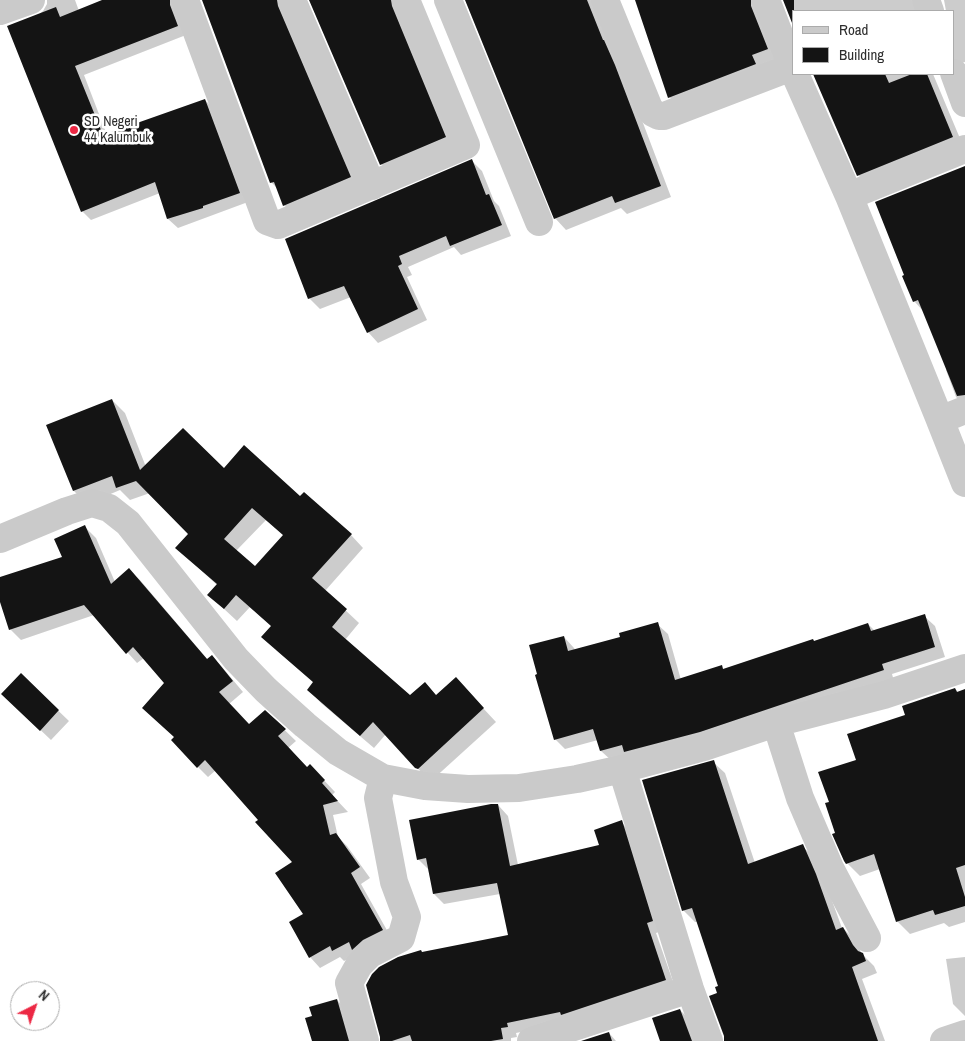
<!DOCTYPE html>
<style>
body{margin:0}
#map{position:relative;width:965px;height:1041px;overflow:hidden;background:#fff;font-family:"Archivo Narrow",sans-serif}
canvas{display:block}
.legend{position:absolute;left:792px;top:10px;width:162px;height:65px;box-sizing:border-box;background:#fff;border:1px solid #ababab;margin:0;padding:6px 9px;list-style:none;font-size:15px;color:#2d2d2d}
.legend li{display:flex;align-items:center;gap:10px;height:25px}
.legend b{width:25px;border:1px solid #ababab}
.north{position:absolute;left:10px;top:981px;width:50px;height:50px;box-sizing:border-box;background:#fff;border:1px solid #ababab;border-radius:50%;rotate:41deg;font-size:14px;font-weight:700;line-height:20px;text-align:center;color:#2d2d2d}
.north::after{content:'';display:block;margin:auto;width:18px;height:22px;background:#ec2844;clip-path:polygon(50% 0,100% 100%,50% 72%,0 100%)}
</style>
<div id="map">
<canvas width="965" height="1041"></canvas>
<ul class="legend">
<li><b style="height:6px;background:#cacaca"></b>Road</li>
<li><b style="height:14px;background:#141414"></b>Building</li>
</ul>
<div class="north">N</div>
</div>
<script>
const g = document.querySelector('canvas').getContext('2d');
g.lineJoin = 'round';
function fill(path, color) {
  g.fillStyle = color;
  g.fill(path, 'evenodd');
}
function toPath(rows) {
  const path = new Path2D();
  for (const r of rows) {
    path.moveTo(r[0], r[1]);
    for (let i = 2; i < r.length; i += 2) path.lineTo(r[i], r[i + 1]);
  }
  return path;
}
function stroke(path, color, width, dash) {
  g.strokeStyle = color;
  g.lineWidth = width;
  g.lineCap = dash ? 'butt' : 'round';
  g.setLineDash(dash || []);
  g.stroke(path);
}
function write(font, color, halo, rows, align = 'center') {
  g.font = font + ' "Archivo Narrow",sans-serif';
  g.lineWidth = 5;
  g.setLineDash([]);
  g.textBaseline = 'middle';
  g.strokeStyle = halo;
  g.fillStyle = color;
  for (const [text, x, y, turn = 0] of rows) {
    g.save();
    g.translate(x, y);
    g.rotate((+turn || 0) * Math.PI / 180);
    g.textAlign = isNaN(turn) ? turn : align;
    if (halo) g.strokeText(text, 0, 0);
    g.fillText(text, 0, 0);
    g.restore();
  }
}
const shadow = toPath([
 [47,0,75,0,79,11,106,0,181,0,186,35,84,75,107,135,205,100,214,109,248,202,178,228,168,219,160,193,91,220,82,211,37,16,43,11,47,4],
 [203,0,288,0,359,186,293,214,284,205,279,190,271,182],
 [310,0,401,0,454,146,390,173,381,164],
 [467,0,607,0,626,78,671,197,627,214,621,208,566,230,555,218],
 [636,0,767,0,779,60,681,108,669,97],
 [784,0,927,0,922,11,794,11],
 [944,0,965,0,965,62,954,66,954,11,946,11],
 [825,74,933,74,964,148,870,187,858,175,837,105],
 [472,161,482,171,494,201,499,206,511,236,461,255,454,247,408,267,412,275,407,277,427,320,378,343,368,332,351,297,320,309,309,298],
 [965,167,965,406,956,397,946,370,947,369,924,312,914,301],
 [112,400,125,413,146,467,224,470,300,498,351,535,363,548,325,591,359,623,345,640,410,697,436,696,468,692,496,722,431,781,416,767,386,734,374,748,321,703,309,690,314,683,276,650,272,626,250,607,237,621,209,595,217,585,177,548,190,534,150,493,130,500,120,490,87,504,74,491],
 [266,520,284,536,255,568,236,551],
 [85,527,96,538,115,582,129,570,140,580,208,660,212,657,222,667,243,692,229,704,249,726,265,711,296,741,288,748,307,768,320,776,335,792,332,795,348,812,333,815,338,837,347,846,370,878,361,884,393,941,358,954,344,961,340,957,320,968,310,957,304,914,293,863,260,820,216,770,208,777,198,767,176,738,166,683,144,658,137,663,94,615,21,640,10,629,0,598,0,578,64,558],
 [924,616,935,626,945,657,892,674,894,681,612,761,601,751,598,740,565,749,555,739,564,637,574,648,575,650,622,637,657,624,668,634,681,680,721,667,724,670,868,624,875,631],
 [21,675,69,721,51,740,13,704],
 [955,689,958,692,965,690,965,922,949,927,944,923,910,934,897,921,880,869,860,876,847,863,836,834,830,803,858,761,907,716],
 [713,762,725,773,755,863,802,846,814,857,827,887,842,928,843,928,855,940,862,954,874,966,877,973,862,979,885,1041,725,1041,718,994,719,987,698,922,695,922,684,911,643,781],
 [498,805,508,816,518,865,600,846,621,822,631,832,662,931,656,933,676,990,570,1022,516,1033,517,1037,511,1038,511,1041,381,1041,423,954,509,936,500,894,444,904,434,894,428,869,418,859],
 [965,957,965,1016,953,1004,946,959],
 [337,1000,347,1010,355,1041,312,1041,313,1017],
 [680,1010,692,1022,699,1041,661,1041],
 [609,1033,616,1041,585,1041]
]);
const building = toPath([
 [102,0,170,0,170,5,178,26,75,66,103,135,205,99,240,193,203,206,203,208,167,219,155,182,81,212,7,26,56,7,60,17],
 [202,0,277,0,278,6,351,177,283,206,274,182,270,183],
 [309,0,391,0,392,6,446,137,380,165],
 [465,0,587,0,603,40,604,40,615,65,661,186,615,203,612,196,554,219],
 [635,0,751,0,751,6,768,49,752,55,756,64,668,98],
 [783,0,794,0,794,28],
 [813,74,885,74,889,83,912,74,927,74,953,137,857,176],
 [472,159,486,195,489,194,502,225,450,246,446,236,399,256,402,264,398,266,418,309,367,333,344,286,308,299,285,239],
 [965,166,965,395,957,396,918,300,913,302,902,276,904,275,875,202],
 [112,399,140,470,183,428,224,468,244,445,300,496,304,492,352,534,312,578,347,609,332,627,410,695,425,682,436,695,456,677,484,708,418,769,415,768,373,722,360,736,307,690,313,682,261,637,271,626,236,595,224,609,207,595,217,584,175,548,188,534,136,481,116,488,112,476,73,491,46,425],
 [252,508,283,535,255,566,224,539],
 [85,525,111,584,129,568,207,659,212,655,233,681,219,692,249,724,265,710,286,729,278,736,307,767,310,764,325,780,322,783,338,801,323,805,330,835,336,833,360,867,351,873,383,930,363,940,352,950,349,942,332,951,330,946,309,958,289,922,303,914,275,873,292,862,255,822,258,820,205,760,197,768,171,740,174,737,142,708,164,683,133,647,126,654,84,605,9,630,0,602,0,577,62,557,54,539],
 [925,614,935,647,882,664,884,670,700,732,624,752,622,745,600,751,593,729,554,740,535,675,537,674,529,645,564,636,568,651,620,637,619,633,658,622,675,680,722,665,723,669,813,639,814,641,868,623,871,631],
 [21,673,59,710,40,731,1,694],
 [955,688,957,692,965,689,965,865,956,868,965,897,965,906,935,915,933,910,896,922,874,854,846,864,844,861,832,834,835,833,825,803,829,802,818,772,856,760,847,734,905,715,902,706],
 [714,760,748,864,803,844,816,874,836,930,843,927,853,945,858,951,863,953,866,961,852,967,878,1041,724,1041,724,1036,709,996,717,993,715,987,718,986,692,908,682,911,642,780],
 [491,804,498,804,510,866,599,845,594,830,622,820,653,921,647,923,666,980,561,1015,560,1012,507,1023,508,1027,501,1028,503,1039,491,1041,412,1041,410,1035,392,1041,380,1041,380,1037,366,985,372,974,379,967,398,957,421,950,422,952,508,935,497,883,433,894,426,858,417,860,409,820],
 [337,999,349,1041,312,1041,305,1018,312,1016,309,1007],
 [680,1009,692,1041,660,1041,652,1018],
 [609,1032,612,1041,581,1041]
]);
const minor = toPath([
 [185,0,267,221,278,225,466,145,406,0],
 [292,0,372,186],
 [448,0,539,222],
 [605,0,649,108,653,113,659,116,664,116,792,67,766,0],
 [926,0,930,11],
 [0,11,31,0],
 [954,73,965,103],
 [795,74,849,196,940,420],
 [849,196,965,149],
 [965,410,940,420,965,483],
 [0,539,67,511,92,503,109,508,128,523,236,659,266,690,305,725,338,752,383,778,425,786,468,789,519,788,577,779,622,769,704,747,776,723,884,695,965,668],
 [776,723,800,798,830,868,867,938],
 [622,769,690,989,709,1041],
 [365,1041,349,983,359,965,370,954,401,938,407,917,394,882,378,798,383,778],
 [531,1041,690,989],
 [944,1041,965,1034]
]);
const markers = [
 [74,130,5,"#ec2844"]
];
const poiNames = [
 ["SD Negeri",84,122],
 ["44 Kalumbuk",84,138]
];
fill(shadow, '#0003');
fill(building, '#141414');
stroke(minor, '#cacaca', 28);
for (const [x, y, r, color] of markers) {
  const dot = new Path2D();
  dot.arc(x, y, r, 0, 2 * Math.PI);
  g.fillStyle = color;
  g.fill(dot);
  stroke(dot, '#fff', 2);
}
write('14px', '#2d2d2d', '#fff', poiNames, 'left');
</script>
